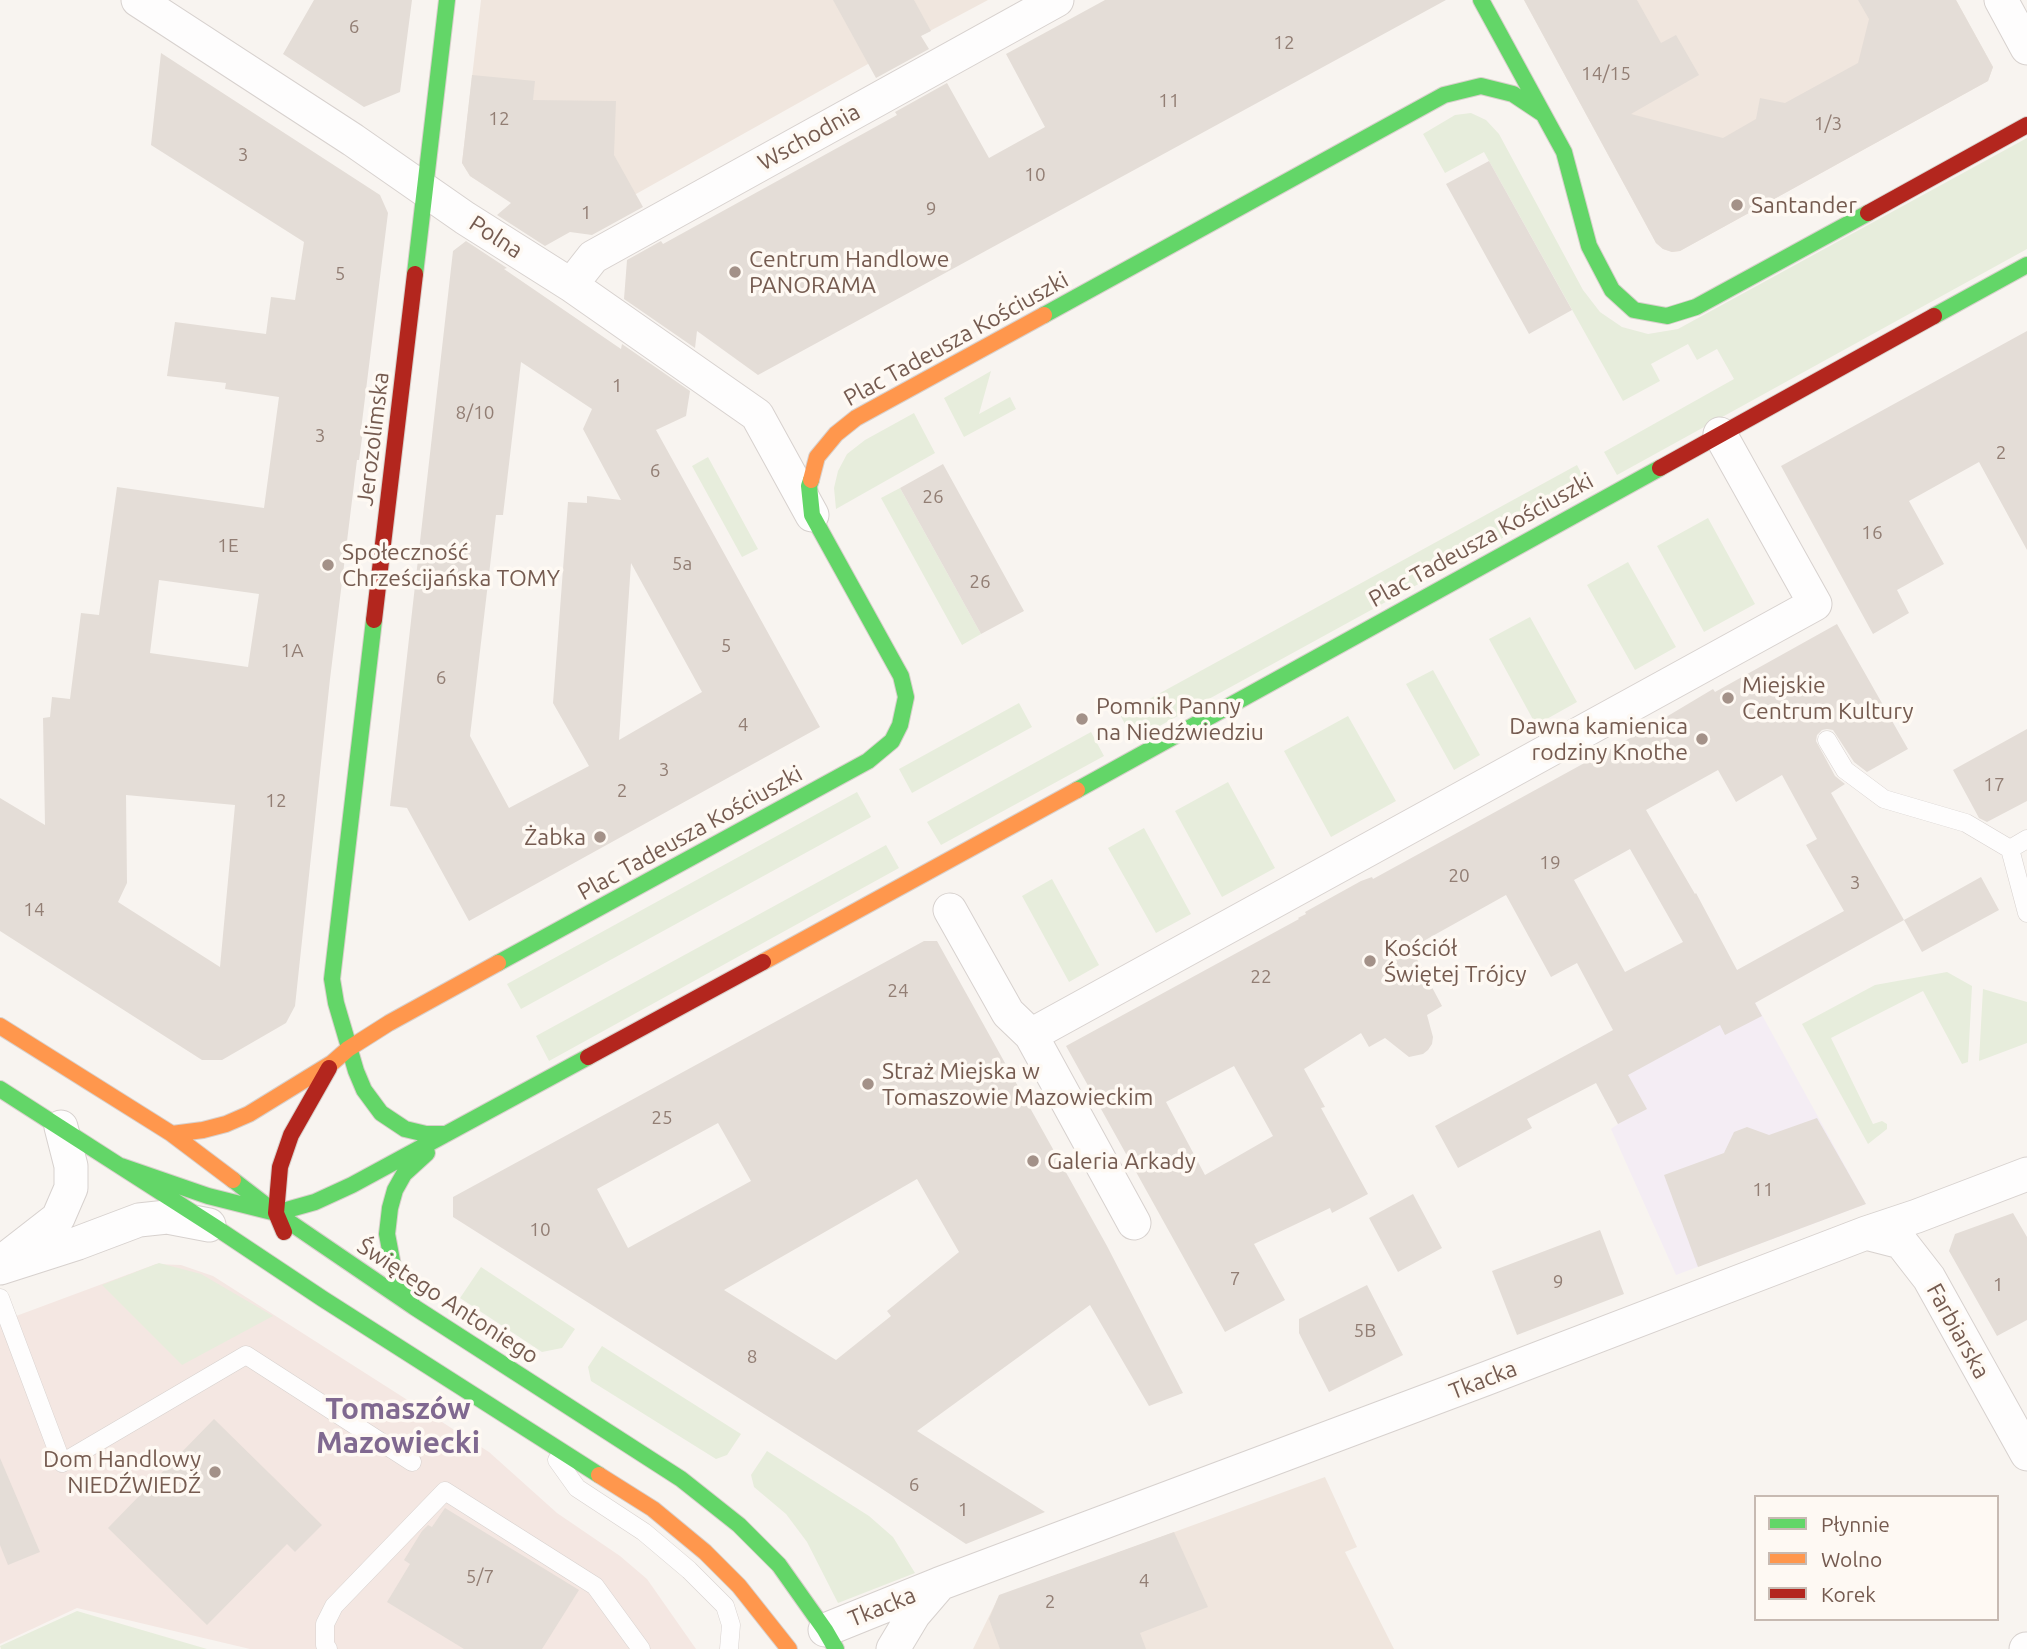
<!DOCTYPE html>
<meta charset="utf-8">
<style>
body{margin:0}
#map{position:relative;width:2027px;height:1649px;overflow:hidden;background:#f8f4f0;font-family:Ubuntu,sans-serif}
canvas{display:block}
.legend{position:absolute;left:1754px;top:1495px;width:245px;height:126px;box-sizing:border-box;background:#fef9f3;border:2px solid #c7bab2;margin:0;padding:9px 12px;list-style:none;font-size:21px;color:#755b50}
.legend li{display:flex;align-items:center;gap:14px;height:35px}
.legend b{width:35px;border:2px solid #c7bab2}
</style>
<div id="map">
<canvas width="2027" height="1649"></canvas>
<ul class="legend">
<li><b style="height:9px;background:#63d668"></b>Płynnie</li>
<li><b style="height:9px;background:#ff974d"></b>Wolno</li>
<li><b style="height:9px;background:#b3261e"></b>Korek</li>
</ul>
</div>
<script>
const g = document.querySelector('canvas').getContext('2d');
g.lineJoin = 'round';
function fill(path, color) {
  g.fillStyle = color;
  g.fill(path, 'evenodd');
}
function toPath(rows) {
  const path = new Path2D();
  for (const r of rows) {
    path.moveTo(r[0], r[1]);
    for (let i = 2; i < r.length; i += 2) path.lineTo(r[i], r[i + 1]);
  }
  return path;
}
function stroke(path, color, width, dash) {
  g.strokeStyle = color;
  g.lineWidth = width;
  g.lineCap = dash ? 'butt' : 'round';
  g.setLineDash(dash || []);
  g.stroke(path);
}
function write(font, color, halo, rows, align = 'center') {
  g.font = font + ' Ubuntu,sans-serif';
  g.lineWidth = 7;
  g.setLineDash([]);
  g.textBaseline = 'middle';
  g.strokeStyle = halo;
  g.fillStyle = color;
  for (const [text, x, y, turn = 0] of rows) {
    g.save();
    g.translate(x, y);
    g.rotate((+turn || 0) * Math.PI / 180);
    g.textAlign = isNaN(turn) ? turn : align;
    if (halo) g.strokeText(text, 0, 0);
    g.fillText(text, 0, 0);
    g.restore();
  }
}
const residential = toPath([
 [481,0,988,0,868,64,636,194,553,229,470,176,462,163],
 [1524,0,1956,0,1993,67,1988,81,1680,251,1672,252,1663,249,1656,243],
 [1325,1477,1357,1547,1345,1552,1394,1649,973,1649,999,1596]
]);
const commercial = toPath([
 [156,1264,181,1265,213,1276,489,1452,557,1513,620,1556,647,1579,696,1649,250,1649,77,1608,0,1644,0,1322]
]);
const education = toPath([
 [1735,966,1866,1204,1676,1275,1611,1129,1618,1124,1578,1049]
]);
const green = toPath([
 [1471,113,1486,120,1499,134,1583,290,1600,312,1622,327,1648,334,1678,329,2027,138,2027,249,1617,475,1604,452,1734,379,1717,349,1697,360,1688,344,1651,364,1660,381,1623,401,1484,152,1445,173,1423,134,1455,115],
 [991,371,979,414,1010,397,1016,409,964,437,944,398],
 [914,413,935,453,836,509,834,488,838,471,847,454,865,440],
 [708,457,758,549,742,557,692,466],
 [1577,465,1590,490,1134,740,1120,715],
 [900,488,981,634,962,645,881,498],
 [1708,518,1755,604,1704,632,1657,546],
 [1628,562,1676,647,1635,670,1587,585],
 [1530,617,1577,702,1536,725,1489,639],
 [1433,670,1480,755,1454,770,1406,684],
 [1019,703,1032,727,912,793,899,769],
 [1348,716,1396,801,1331,837,1284,751],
 [1091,732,1104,756,941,845,927,822],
 [1228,782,1275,868,1222,897,1175,811],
 [857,792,871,817,521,1009,507,984],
 [1144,828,1191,914,1156,933,1108,848],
 [886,845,899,868,549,1061,536,1036],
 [1052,879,1099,965,1069,982,1022,896],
 [1947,972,1972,986,1968,1062,1962,1064,1923,991,1831,1038,1873,1124,1882,1121,1887,1124,1887,1129,1868,1144,1802,1024,1875,985],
 [1983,989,2027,1002,2027,1043,1979,1061],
 [159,1263,201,1274,273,1316,182,1365,102,1285],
 [481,1267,575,1329,562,1348,542,1352,460,1298],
 [602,1346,741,1434,727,1455,716,1459,591,1381,588,1367],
 [767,1451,869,1516,893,1537,915,1573,838,1603,807,1542,786,1514,754,1487,751,1475],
 [77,1611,207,1649,1,1649,0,1646]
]);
const building = toPath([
 [314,0,412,0,400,92,364,107,283,54],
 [833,0,914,0,931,31,921,36,929,49,876,78],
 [1105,0,1446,0,758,375,697,331,695,348,624,299,627,260,661,241,663,244,897,115,895,112,947,83,989,158,1045,127,1006,54],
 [1524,0,1637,0,1661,43,1676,35,1699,75,1631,114,1723,138,1756,119,1760,98,1785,103,1858,63,1869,19,1858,0,1956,0,1993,67,1988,81,1680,251,1672,252,1663,249,1656,243],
 [161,53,380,195,388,213,361,430,363,431,359,460,357,460,330,679,295,1006,286,1023,222,1060,202,1060,0,931,0,798,45,825,43,718,50,717,52,697,70,699,81,613,99,615,117,487,264,508,279,397,225,389,226,383,167,376,175,322,266,334,271,297,295,300,304,242,151,145],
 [159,580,259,594,248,667,150,653],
 [126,795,235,805,220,967,118,902,127,883],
 [472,75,535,81,533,100,616,101,614,155,643,207,592,235,570,232,545,246,497,215,511,203,470,176,462,163],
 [1489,161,1572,310,1529,334,1446,184],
 [466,241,507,268,504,269,621,349,622,344,690,391,686,416,656,430,820,727,469,921,407,808,390,806,453,251],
 [521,362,592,409,583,429,621,500,587,496,587,503,568,502,553,703,589,766,509,808,470,736,496,515,503,515],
 [631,563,702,692,619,740],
 [2027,331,2027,550,1979,462,1909,501,1944,564,1897,590,1909,613,1873,634,1781,466],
 [943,464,1024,611,981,634,900,488],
 [1837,624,1908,749,1867,772,1854,762,1833,730,1827,729,1822,730,1817,735,1816,741,1835,776,1845,784,1831,793,1904,920,1755,1003,1762,1016,1725,1035,1720,1025,1628,1075,1647,1109,1618,1124,1596,1083,1527,1119,1532,1128,1458,1168,1435,1126,1613,1030,1577,963,1551,977,1506,895,1411,948,1442,1006,1427,1015,1433,1037,1432,1044,1428,1050,1423,1054,1409,1057,1385,1038,1369,1047,1361,1033,1304,1069,1325,1107,1321,1108,1368,1194,1332,1213,1330,1208,1254,1244,1285,1300,1225,1332,1066,1046,1299,919,1298,918,1306,914,1305,912,1361,881,1372,877,1373,879,1641,732,1713,689,1715,692],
 [1718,770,1736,802,1782,775,1817,839,1806,845,1844,911,1737,970,1696,893,1695,894,1646,810],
 [1630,849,1683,942,1625,972,1574,880],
 [1234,1066,1273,1136,1205,1175,1166,1102],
 [2027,729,2027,801,1987,822,1979,818,1953,770],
 [1981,877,1999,910,1922,952,1904,920],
 [924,941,937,941,1107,1246,1183,1393,1149,1406,1090,1305,917,1431,1045,1512,966,1544,876,1485,453,1217,453,1197],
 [718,1123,751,1181,628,1248,597,1189],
 [917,1179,959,1252,887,1311,891,1316,836,1360,724,1290],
 [1817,1118,1866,1204,1698,1267,1664,1175,1724,1153,1734,1132,1747,1127,1769,1135],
 [1413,1194,1442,1248,1398,1272,1369,1218],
 [2013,1213,2027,1237,2027,1320,1997,1336,1949,1251,1955,1234],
 [1600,1230,1624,1294,1517,1335,1492,1271],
 [1367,1285,1403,1355,1329,1392,1299,1333,1299,1319],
 [214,1419,322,1525,295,1552,287,1544,207,1625,108,1528],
 [0,1458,40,1552,8,1565,0,1545],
 [445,1508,579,1590,542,1649,464,1649,387,1602,410,1564,404,1560,422,1531,428,1525,432,1527],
 [1174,1532,1208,1607,1140,1633,1146,1649,1000,1649,989,1619,999,1595]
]);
const lane = toPath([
 [1827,740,1845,770,1884,799,1966,823,2010,849,2027,913],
 [2010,849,2027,839],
 [0,1298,62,1463,246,1355,412,1462],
 [557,1460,577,1488,644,1532,689,1570,725,1606,731,1625,729,1649],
 [328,1649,325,1645,325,1624,334,1606,445,1491,595,1586,641,1649]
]);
const street = toPath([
 [138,0,353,140,465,218,571,285,757,415,812,515],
 [2001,0,2027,48],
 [571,285,593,257,1057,0],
 [950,910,1008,1013,1031,1035,1134,1223],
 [1031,1035,1815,604,1720,434],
 [1866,1233,1901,1242,1929,1278,2027,1454],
 [8,1257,58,1218,71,1188,71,1166,61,1127],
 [0,1268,78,1243,139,1220,167,1217,209,1225],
 [825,1630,939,1584,1485,1379,1866,1233,1917,1216,2027,1174],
 [893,1649,914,1614,938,1586],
 [2026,1649,2027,1649]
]);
const fast = toPath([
 [1481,0,1564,152,1589,246,1612,290,1634,310,1667,316,1696,307,1868,213],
 [415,274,447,0],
 [1044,315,1444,95,1481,86,1513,94,1543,114],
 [1934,316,2027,265],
 [374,620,332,979,336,1003,356,1071,364,1090,381,1113,405,1129,426,1134,446,1134],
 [1077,790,1660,468],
 [498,963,868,761,892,741,900,725,906,697,901,676,812,515,809,486,811,480],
 [0,1089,215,1227,323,1299,599,1475],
 [121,1166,208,1196,276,1213,315,1202,352,1185,588,1057],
 [233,1180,276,1213,414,1307,681,1479,739,1525,779,1565,825,1630,836,1649],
 [413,1306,393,1266,387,1234,390,1208,395,1190,404,1174,427,1153]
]);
const slow = toPath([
 [811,480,817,457,836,434,856,418,1044,315],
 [763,962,1077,790],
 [0,1026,172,1134,233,1180],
 [172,1134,203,1130,226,1124,249,1114,332,1063,348,1049,389,1023,498,963],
 [599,1475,653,1509,705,1552,739,1586,789,1649]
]);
const jam = toPath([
 [1868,213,2027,125],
 [1660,468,1934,316],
 [374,620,415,274],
 [588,1057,763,962],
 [284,1232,276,1213,280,1167,291,1135,329,1068]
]);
const markers = [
 [1737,205,7,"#a39188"],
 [735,272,7,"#a39188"],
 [328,565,7,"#a39188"],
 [1728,698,7,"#a39188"],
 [1082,719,7,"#a39188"],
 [1702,739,7,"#a39188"],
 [600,837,7,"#a39188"],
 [1370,961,7,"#a39188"],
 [868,1084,7,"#a39188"],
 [1033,1161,7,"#a39188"],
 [215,1472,7,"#a39188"]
];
const numberNames = [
 ["6",354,27],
 ["12",1284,43],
 ["14/15",1606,74],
 ["11",1169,101],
 ["12",499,119],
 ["1/3",1828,124],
 ["3",243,155],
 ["10",1035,175],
 ["9",931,209],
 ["1",586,213],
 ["5",340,274],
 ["1",617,386],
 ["8/10",475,413],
 ["3",320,436],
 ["2",2001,453],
 ["6",655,471],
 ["26",933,497],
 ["16",1872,533],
 ["1E",228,546],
 ["5a",682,564],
 ["26",980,582],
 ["5",726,646],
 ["1A",292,651],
 ["6",441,678],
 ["4",743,725],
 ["3",664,770],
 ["17",1994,785],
 ["2",622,791],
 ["12",276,801],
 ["19",1550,863],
 ["20",1459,876],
 ["3",1855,883],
 ["14",34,910],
 ["22",1261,977],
 ["24",898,991],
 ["25",662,1118],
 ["11",1763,1190],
 ["10",540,1230],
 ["7",1235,1279],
 ["9",1558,1282],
 ["1",1998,1285],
 ["5B",1365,1331],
 ["8",752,1357],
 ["6",914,1485],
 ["1",963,1510],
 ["5/7",480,1577],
 ["4",1144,1581],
 ["2",1050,1602]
];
const streetNames = [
 ["Wschodnia",809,137,-29],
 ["Polna",496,237,33],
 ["Plac Tadeusza Kościuszki",956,339,-29],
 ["Jerozolimska",373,439,-83],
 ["Plac Tadeusza Kościuszki",1481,540,-29],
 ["Plac Tadeusza Kościuszki",690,833,-29],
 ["Świętego Antoniego",448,1301,33],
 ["Farbiarska",1958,1331,61],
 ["Tkacka",1483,1380,-21],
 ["Tkacka",882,1607,-22]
];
const poiNames = [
 ["Santander",1751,205],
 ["Centrum Handlowe",749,259],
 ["PANORAMA",749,285],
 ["Społeczność",342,552],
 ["Chrześcijańska TOMY",342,578],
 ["Miejskie",1742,685],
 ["Centrum Kultury",1742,711],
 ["Pomnik Panny",1096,706],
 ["na Niedźwiedziu",1096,732],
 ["Dawna kamienica",1688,726,"right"],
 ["rodziny Knothe",1688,752,"right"],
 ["Żabka",586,837,"right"],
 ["Kościół",1384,948],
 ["Świętej Trójcy",1384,974],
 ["Straż Miejska w",882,1071],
 ["Tomaszowie Mazowieckim",882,1097],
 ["Galeria Arkady",1047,1161],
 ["Dom Handlowy",201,1459,"right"],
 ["NIEDŹWIEDŹ",201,1485,"right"]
];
const districtNames = [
 ["Tomaszów",398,1409],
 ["Mazowiecki",398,1443]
];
fill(residential, '#f0e6de');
fill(commercial, '#f4e7e2');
fill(education, '#f4edf4');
fill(green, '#e7eddc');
fill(building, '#e4ddd7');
stroke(lane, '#d7d1ce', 19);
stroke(street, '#d7d1ce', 35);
stroke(fast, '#d8d0cb', 18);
stroke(slow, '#d8d0cb', 18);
stroke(jam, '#d8d0cb', 18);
stroke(lane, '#fefdfd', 18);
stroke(street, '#fefdfd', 33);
stroke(fast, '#63d668', 16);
stroke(slow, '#ff974d', 16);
stroke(jam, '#b3261e', 16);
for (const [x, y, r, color] of markers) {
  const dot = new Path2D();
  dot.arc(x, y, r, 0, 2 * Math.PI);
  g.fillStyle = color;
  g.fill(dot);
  stroke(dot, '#fef9f3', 2.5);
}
write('19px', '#927e74', null, numberNames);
write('23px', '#755b50', '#fef9f3', streetNames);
write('23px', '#755b50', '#fef9f3', poiNames, 'left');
write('bold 30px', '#806990', '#fef9f3', districtNames);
</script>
